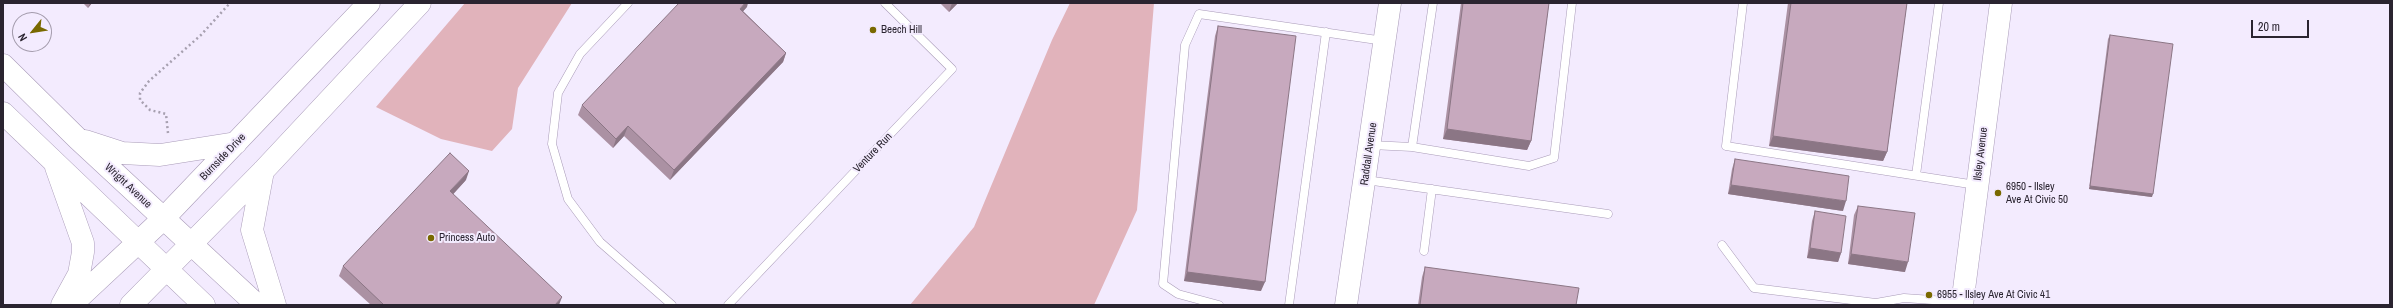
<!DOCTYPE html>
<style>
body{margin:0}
#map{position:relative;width:2393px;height:308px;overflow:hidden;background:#f3ebfe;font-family:"Archivo Narrow",sans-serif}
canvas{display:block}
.frame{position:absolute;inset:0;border:4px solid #2a2430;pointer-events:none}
.north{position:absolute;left:12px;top:12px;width:40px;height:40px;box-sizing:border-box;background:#f3ebfe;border:1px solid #a39bac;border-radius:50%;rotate:240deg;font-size:11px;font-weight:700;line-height:16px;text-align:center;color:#2a2430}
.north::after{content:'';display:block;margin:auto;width:14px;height:18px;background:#796900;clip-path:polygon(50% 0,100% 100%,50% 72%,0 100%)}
.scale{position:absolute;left:2251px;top:20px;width:58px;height:18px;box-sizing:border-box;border:2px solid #2a2430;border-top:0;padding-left:5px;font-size:12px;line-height:14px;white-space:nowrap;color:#2a2430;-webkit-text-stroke:3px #f3ebfe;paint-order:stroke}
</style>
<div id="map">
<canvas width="2393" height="308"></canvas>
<div class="frame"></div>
<div class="north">N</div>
<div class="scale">20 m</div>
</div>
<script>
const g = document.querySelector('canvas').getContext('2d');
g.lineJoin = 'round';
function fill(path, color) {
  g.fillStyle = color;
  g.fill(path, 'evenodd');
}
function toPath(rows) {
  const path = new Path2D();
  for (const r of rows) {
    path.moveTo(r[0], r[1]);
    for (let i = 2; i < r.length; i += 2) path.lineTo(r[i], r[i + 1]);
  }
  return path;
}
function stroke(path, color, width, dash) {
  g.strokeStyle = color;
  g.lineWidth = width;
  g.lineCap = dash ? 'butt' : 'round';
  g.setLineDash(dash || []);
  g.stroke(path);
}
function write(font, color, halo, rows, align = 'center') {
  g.font = font + ' "Archivo Narrow",sans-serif';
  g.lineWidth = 4;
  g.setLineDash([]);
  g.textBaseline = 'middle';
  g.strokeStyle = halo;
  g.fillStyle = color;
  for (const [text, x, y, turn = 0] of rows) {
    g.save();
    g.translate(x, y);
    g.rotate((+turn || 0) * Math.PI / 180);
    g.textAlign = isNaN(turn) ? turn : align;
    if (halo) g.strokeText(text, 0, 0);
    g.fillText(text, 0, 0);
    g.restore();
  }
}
const forest = toPath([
 [465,3,572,3,518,88,512,129,492,151,441,139,376,107],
 [1070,3,1154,3,1137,210,1094,305,910,305,974,227,1052,40]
]);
const path = toPath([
 [168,133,166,114,150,110,140,100,140,93,149,81,201,35,230,3]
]);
const lane = toPath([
 [628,3,580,54,558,93,552,144,568,199,600,242,672,305],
 [1743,3,1726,146,1976,185],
 [1371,145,1412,147,1529,166,1554,158,1572,3],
 [1412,147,1433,3],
 [1916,175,1939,3],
 [1366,180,1608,214],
 [1722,245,1754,288,1876,303,1904,298,1961,302],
 [1424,251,1432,189],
 [728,305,952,69,885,3],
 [1219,305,1178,294,1163,284,1185,45,1199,14,1384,41],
 [1289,305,1326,32]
]);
const secondary = toPath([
 [3,65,78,139,257,305],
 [3,113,204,305],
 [85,141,122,153,160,155,236,143],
 [56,167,83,243,83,252,79,274,62,305],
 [263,171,252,230,275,305],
 [71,305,163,219,369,3],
 [131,305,263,171,420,3],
 [1346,305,1390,3],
 [1962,305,2001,3]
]);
const wall = toPath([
 [83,3,92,3,88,8],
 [940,3,958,3,949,12],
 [1461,3,1549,3,1531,141,1527,150,1443,139],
 [1788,3,1907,3,1887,152,1883,161,1769,146],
 [747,7,743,11,786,53,783,62,670,180,624,136,613,148,578,115,582,105],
 [1218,26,1261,291,1184,281,1215,36],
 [2110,35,2152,197,2089,189,2108,39],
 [1735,159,1843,211,1728,194,1732,169],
 [466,180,453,194,559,305,371,305,339,276,343,266],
 [1858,206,1905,272,1848,264,1854,215],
 [1815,211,1841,253,1838,262,1807,258,1812,221],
 [1425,267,1576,305,1418,305,1422,277]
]);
const shadedWall = toPath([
 [90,3,92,3,88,8],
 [745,3,748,3,747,7,737,18,740,9],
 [952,3,958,3,949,12],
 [786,53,783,62,670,180,674,170],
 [628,126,624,136,613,148,616,139],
 [1447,129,1531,141,1527,150,1443,139],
 [1773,136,1887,152,1883,161,1769,146],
 [469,171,466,180,447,201,450,191],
 [1731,185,1846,201,1843,211,1728,194],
 [2090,186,2153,194,2152,197,2089,189],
 [1810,248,1841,253,1838,262,1807,258],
 [1851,254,1908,262,1905,272,1848,264],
 [1187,272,1265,282,1261,291,1184,281],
 [562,297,559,305,555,305]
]);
const building = toPath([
 [679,3,745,3,740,9,786,53,674,170,628,126,616,139,582,105,679,3],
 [1463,3,1549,3,1531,141,1447,129,1463,3],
 [1791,3,1907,3,1887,152,1773,136,1791,3],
 [1218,26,1296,36,1265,282,1187,272,1218,26],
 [2110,35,2173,44,2153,194,2090,186,2110,35],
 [450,153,469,171,450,191,562,297,555,305,384,305,343,266,450,153],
 [1735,159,1849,176,1846,201,1731,185,1735,159],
 [1858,206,1915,213,1908,262,1851,254,1858,206],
 [1815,211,1846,216,1841,253,1810,248,1815,211],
 [1425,267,1579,288,1576,305,1420,305,1425,267]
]);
const markers = [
 [873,30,4,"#796900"],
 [1998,193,4,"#796900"],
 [431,238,4,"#796900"],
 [1929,295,4,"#796900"]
];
const poiNames = [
 ["Beech Hill",881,30],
 ["6950 - Ilsley",2006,187],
 ["Ave At Civic 50",2006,200],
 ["Princess Auto",439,238],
 ["6955 - Ilsley Ave At Civic 41",1937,295]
];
const streetNames = [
 ["Venture Run",873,153,-46],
 ["Raddall Avenue",1369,154,-82],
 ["Ilsley Avenue",1981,154,-83],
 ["Burnside Drive",223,157,-46],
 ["Wright Avenue",128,186,43]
];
fill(forest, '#e1b3bb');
stroke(lane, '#a99bb8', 9);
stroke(secondary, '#a99bb8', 23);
stroke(path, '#a7a0b0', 2.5, [2, 3]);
stroke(lane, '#fff', 8);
stroke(secondary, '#fff', 22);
fill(wall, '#ab91a3');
fill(shadedWall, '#8b7685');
fill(building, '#c7a9be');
stroke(building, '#8b7685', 1);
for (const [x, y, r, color] of markers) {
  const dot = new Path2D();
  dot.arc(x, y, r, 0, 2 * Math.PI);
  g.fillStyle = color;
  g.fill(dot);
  stroke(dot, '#f3ebfe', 1.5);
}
write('11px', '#2a2430', '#f3ebfe', poiNames, 'left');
write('11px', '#2a2430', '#f3ebfe', streetNames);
</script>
